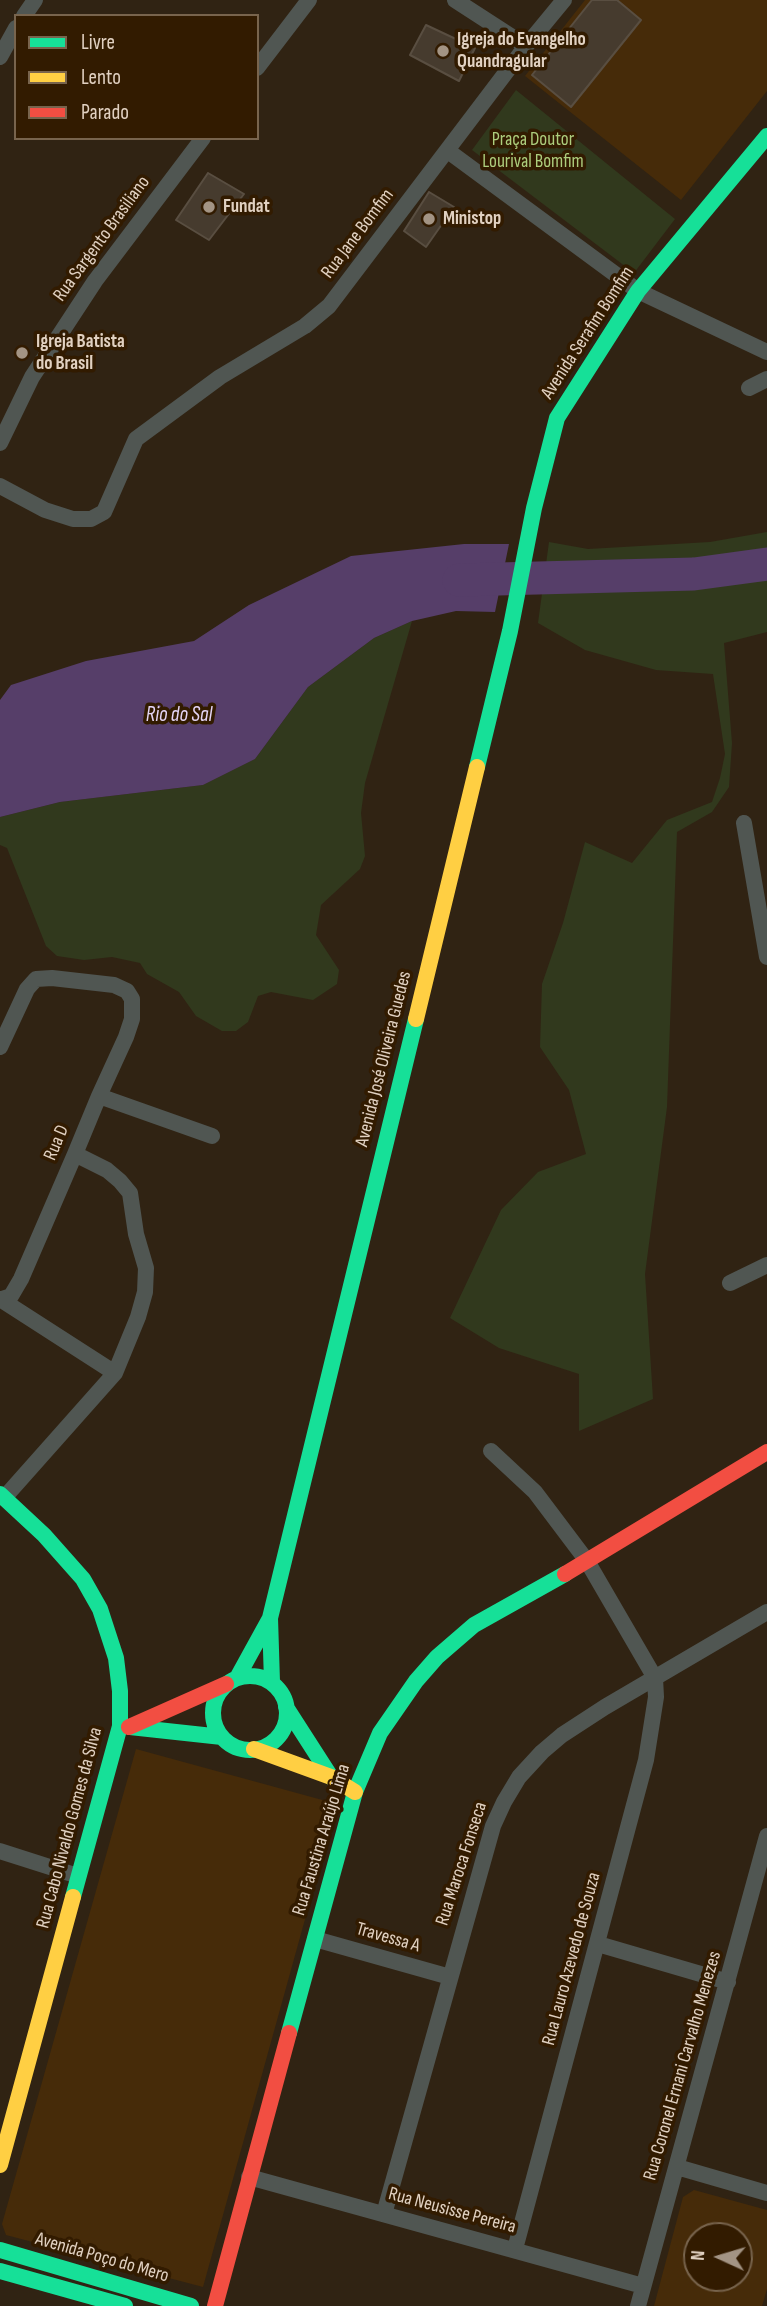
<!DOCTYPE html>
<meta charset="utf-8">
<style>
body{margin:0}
#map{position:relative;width:767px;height:2306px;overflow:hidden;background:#302313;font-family:"Sofia Sans Condensed",sans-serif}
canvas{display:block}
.legend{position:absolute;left:14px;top:14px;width:245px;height:126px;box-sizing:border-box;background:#321b00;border:2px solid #78644d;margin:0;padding:9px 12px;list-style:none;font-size:21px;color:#e1d1c1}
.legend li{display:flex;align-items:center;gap:14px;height:35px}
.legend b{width:35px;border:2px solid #78644d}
.north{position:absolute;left:683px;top:2222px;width:70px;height:70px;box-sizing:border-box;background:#321b00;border:2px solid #78644d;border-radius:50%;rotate:274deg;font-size:19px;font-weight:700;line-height:28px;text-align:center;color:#e1d1c1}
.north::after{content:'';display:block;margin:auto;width:24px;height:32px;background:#a39484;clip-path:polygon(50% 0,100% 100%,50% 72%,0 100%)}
</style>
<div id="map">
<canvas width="767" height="2306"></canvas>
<ul class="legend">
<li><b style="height:9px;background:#16e098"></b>Livre</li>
<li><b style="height:9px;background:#ffcf43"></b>Lento</li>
<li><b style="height:9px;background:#f24e42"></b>Parado</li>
</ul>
<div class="north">N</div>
</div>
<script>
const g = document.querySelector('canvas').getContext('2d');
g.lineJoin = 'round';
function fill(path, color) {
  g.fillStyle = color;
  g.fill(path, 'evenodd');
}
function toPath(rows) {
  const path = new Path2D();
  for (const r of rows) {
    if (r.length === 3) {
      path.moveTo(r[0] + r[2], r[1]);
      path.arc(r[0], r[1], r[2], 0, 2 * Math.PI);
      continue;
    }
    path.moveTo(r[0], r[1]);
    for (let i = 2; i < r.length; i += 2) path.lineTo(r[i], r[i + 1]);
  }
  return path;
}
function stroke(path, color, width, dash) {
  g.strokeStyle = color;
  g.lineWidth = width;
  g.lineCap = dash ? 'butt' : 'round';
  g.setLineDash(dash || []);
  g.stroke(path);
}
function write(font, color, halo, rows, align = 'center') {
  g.font = font + ' "Sofia Sans Condensed",sans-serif';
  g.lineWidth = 7;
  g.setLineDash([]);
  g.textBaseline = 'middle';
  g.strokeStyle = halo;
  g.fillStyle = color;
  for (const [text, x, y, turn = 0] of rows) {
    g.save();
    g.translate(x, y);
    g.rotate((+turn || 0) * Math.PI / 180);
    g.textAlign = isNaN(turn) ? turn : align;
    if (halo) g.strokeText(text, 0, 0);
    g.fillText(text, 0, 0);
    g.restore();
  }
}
const built = toPath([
 [585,0,767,0,767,91,681,200,525,76],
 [136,1749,337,1804,203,2287,6,2235,2,2224],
 [694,2190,767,2210,767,2289,762,2306,654,2306,683,2197],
 [739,2236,739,2278,697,2278,697,2236]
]);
const green = toPath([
 [516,90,675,219,634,273,472,150],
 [767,532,767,632,724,643,732,743,729,787,712,812,677,832,667,1107,645,1274,653,1399,579,1431,579,1374,499,1348,450,1318,501,1210,538,1172,586,1154,569,1090,540,1047,542,984,563,923,585,842,632,863,667,820,712,802,720,778,725,754,713,674,656,670,585,650,538,623,549,542,588,549,710,542],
 [412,621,365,783,361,813,365,856,360,869,321,905,316,935,339,970,337,984,313,1000,271,992,258,996,248,1022,236,1031,222,1031,196,1016,179,992,147,974,140,963,112,957,84,960,57,956,46,946,7,848,0,845,0,817,60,802,203,785,255,759,308,687,374,638]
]);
const water = toPath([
 [464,544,509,544,495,612,456,611,412,621,374,638,308,687,255,759,203,785,60,802,0,817,0,700,11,685,86,661,194,641,249,605,351,556]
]);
const river = toPath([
 [459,580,694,574,767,564]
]);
const building = toPath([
 [592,0,617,0,641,20,571,107,532,75,592,0],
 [426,25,475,48,459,81,410,55,426,25],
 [208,173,244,194,209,240,176,220,208,173],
 [429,192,454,207,426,247,404,231,429,192]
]);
const street = toPath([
 [455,0,526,46],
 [24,16,35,0],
 [0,57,16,28],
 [257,68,309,0],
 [448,151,638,291,767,352],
 [749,388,767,379],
 [0,443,32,377,95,281,203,138],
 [0,486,45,510,73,519,91,519,104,512,136,439,220,377,305,326,329,306,526,46,564,0],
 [744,823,767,957],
 [0,1047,27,989,36,979,52,978,114,985,127,991,132,999,132,1019,126,1037,99,1096,75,1154,21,1279,11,1296,2,1299],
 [99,1096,212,1136],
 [730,1283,767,1265],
 [0,1299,115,1373],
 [491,1451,535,1492,587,1561,655,1678,656,1697,646,1760,515,2249],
 [4,1498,115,1373,138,1317,145,1292,146,1268,136,1234,130,1193,120,1181,107,1170,75,1154],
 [0,1851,78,1876],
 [315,1939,450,1977],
 [598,1944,728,1982],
 [677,2167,767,2193],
 [249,2177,643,2286],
 [384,2214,493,1826,504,1802,519,1777,542,1752,562,1735,605,1707,767,1612],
 [638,2306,767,1836]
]);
const fast = toPath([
 [477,767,510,631,534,508,557,418,638,291,767,136],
 [0,1494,44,1535,83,1579,100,1609,116,1658,120,1691,120,1726,73,1897],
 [250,1713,37],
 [237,1678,270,1618],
 [272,1682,270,1618,416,1019],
 [286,1707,331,1777],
 [130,1727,222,1737],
 [289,2033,355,1792,380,1733,416,1681,437,1657,474,1625,565,1574],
 [0,2250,191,2306],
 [0,2271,125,2306]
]);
const slow = toPath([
 [416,1019,477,767],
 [254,1749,331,1777,355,1792],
 [0,2165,73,1897]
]);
const jam = toPath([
 [565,1574,767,1452],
 [129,1727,226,1684],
 [215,2306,289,2033]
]);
const markers = [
 [443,51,7,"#a39484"],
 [209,207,7,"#a39484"],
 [429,219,7,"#a39484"],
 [22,353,7,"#a39484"]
];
const poiNames = [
 ["Igreja do Evangelho",457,40],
 ["Quandragular",457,62],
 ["Fundat",223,207],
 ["Ministop",443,219],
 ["Igreja Batista",36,342],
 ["do Brasil",36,364]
];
const parkNames = [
 ["Praça Doutor",533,140],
 ["Lourival Bomfim",533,162]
];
const streetNames = [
 ["Rua Jane Bomfim",358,234,-53],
 ["Rua Sargento Brasiliano",102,239,-54],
 ["Avenida Serafim Bomfim",588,333,-57],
 ["Avenida José Oliveira Guedes",384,1059,-76],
 ["Rua D",57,1143,-67],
 ["Rua Cabo Nivaldo Gomes da Silva",70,1828,-75],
 ["Rua Faustina Araújo Lima",322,1840,-73],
 ["Rua Maroca Fonseca",462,1864,-72],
 ["Travessa A",388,1938,16],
 ["Rua Lauro Azevedo de Souza",572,1959,-75],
 ["Rua Coronel Ernani Carvalho Menezes",683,2066,-74],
 ["Rua Neusisse Pereira",452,2211,15],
 ["Avenida Poço do Mero",102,2258,16]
];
const waterNames = [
 ["Rio do Sal",179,716]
];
fill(built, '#462b09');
fill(green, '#31391d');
fill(water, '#563e69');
stroke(river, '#563e69', 33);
fill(building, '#463b2e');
stroke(building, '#594e41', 2);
stroke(street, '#505652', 16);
stroke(fast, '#16e098', 16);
stroke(slow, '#ffcf43', 16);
stroke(jam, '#f24e42', 16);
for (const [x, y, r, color] of markers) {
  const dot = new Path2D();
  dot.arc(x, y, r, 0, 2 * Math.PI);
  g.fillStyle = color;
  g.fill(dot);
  stroke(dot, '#321b00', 2.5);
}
write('bold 19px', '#e1d1c1', '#321b00', poiNames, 'left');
write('19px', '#adce7d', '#321b00', parkNames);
write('19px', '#e1d1c1', '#321b00', streetNames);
write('italic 21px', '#e4d5f5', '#321b00', waterNames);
</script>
